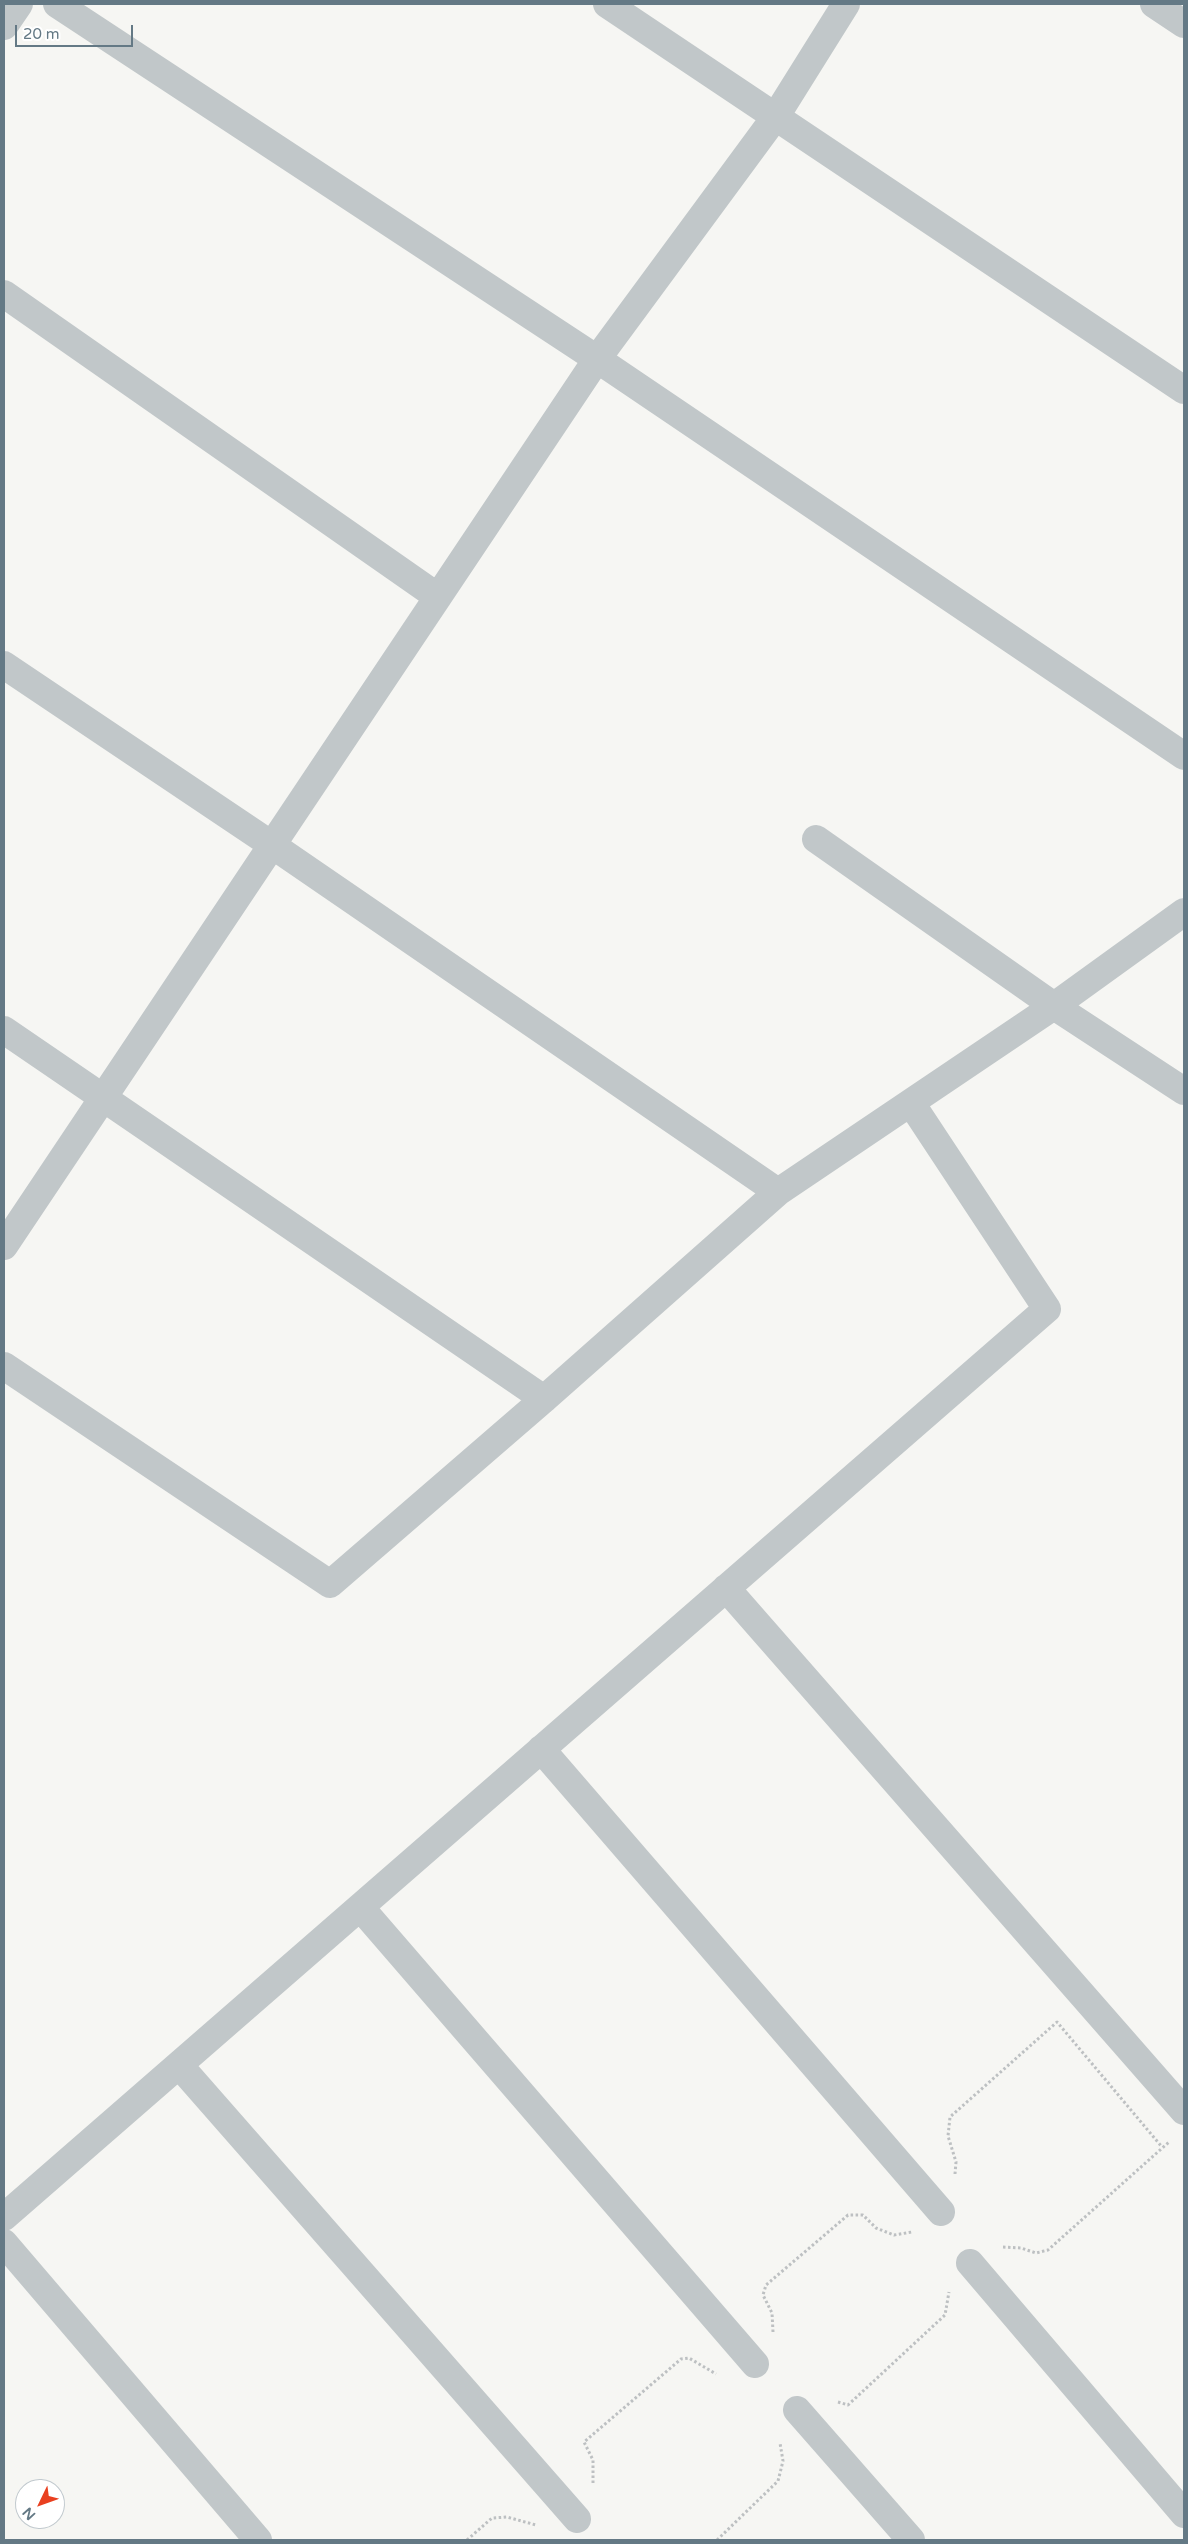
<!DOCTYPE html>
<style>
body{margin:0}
#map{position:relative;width:1188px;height:2544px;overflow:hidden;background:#f6f6f3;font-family:"Varela Round",sans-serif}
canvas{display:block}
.frame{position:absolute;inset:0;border:5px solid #647985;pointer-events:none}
.north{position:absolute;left:15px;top:2479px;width:50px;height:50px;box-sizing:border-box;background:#fff;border:1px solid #c1c9ce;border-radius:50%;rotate:228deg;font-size:14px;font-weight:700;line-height:20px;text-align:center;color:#647985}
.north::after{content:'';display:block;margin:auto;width:18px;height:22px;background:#e94020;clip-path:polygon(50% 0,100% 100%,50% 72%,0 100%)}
.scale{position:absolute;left:15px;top:25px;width:118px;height:22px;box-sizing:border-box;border:2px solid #647985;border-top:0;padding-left:6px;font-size:15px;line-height:18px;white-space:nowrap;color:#647985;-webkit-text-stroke:4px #fff;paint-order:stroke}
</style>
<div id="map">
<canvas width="1188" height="2544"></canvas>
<div class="frame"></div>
<div class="north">N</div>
<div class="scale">20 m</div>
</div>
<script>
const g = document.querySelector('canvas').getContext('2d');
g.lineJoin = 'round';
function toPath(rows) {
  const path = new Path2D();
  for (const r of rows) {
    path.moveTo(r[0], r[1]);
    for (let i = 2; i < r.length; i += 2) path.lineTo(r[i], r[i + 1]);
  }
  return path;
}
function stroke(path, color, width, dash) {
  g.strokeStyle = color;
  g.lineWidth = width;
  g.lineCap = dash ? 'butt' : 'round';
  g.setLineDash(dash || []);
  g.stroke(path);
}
const path = toPath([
 [955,2174,956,2162,948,2136,950,2117,1057,2022,1162,2147],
 [1003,2247,1021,2248,1036,2253,1048,2250,1169,2142],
 [773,2332,772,2313,763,2295,766,2285,848,2215,863,2215,876,2228,894,2235,912,2232],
 [838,2402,848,2405,945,2315,949,2292],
 [593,2483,593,2460,584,2442,681,2359,689,2358,716,2374],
 [467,2540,492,2518,507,2517,536,2525],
 [717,2540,778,2481,783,2461,780,2443]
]);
const minor = toPath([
 [57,4,597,359,1184,756],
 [607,4,1184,390],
 [1154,4,1184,24],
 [4,26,19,4],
 [4,294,438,597],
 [4,665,272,845,778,1192],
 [816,839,1054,1006,1184,1091],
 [4,1030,544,1399],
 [4,1246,597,359,776,116,846,4],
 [4,1366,330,1584,544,1399,778,1192,1054,1006,1184,912],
 [726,1588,1184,2111],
 [541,1749,941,2212],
 [360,1907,755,2364],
 [179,2065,577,2519],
 [4,2217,1047,1309,911,1103],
 [4,2243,258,2540],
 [970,2263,1184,2514],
 [797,2410,911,2540]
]);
stroke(path, '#bdc0c2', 3, [2.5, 2.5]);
stroke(minor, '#c1c7c9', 28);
</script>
